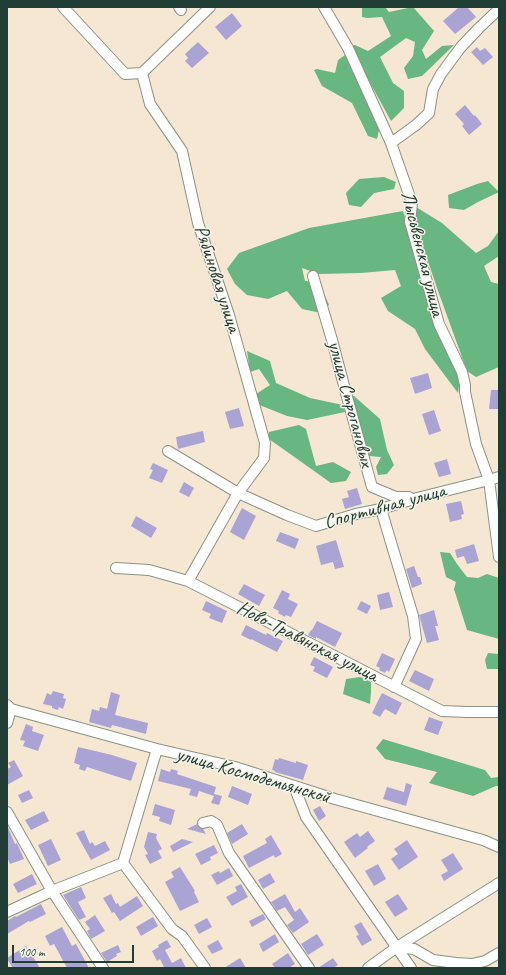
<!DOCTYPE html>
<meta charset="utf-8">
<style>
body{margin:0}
#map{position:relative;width:506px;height:975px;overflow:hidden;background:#f5e7d2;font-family:Caveat,sans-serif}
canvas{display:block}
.frame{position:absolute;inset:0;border:8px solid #1f3d34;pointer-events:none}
.scale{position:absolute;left:12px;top:945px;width:122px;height:18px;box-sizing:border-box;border:2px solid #1f3d34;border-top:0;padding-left:5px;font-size:12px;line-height:14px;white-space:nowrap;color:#1f3d34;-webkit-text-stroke:3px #f7f3e8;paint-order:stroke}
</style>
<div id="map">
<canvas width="506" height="975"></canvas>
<div class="frame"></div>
<div class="scale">100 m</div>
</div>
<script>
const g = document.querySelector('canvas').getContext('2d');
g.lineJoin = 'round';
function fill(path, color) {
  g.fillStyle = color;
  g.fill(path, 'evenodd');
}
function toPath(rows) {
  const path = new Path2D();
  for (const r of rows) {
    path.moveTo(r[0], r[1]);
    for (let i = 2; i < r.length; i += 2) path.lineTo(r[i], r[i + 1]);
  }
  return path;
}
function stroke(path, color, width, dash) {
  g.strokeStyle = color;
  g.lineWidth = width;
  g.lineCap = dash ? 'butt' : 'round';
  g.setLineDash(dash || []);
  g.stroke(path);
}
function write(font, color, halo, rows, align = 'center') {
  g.font = font + ' Caveat,sans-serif';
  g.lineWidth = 3;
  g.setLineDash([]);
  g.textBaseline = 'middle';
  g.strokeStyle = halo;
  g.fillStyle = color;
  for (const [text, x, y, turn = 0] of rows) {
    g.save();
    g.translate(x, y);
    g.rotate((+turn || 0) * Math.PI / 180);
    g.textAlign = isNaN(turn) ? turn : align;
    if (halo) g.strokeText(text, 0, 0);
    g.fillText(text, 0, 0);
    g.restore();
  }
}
const forest = toPath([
 [347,7,385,7,389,12,413,7,434,31,422,50,426,59,442,46,454,45,422,76,408,79,404,68,413,56,415,42,406,38,380,57,393,83,404,91,404,108,391,121,350,46,355,45,368,51,391,36,382,17,367,18,362,17,362,8,347,8],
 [345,55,379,130,377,139,368,136,352,103,322,86,314,70,317,69,335,73,338,60],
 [384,177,396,182,394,189,374,193,361,207,349,205,346,193,359,179],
 [488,181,499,192,478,202,464,210,449,208,448,195,477,184],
 [416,207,442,223,476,253,488,246,499,231,499,256,484,266,491,282,499,284,499,367,476,377,467,371,437,288,415,222],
 [403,211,409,232,460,379,458,393,425,349,415,329,388,311,381,298,401,286,395,270,361,273,319,274,302,268,305,281,319,282,329,305,321,313,302,309,287,291,268,299,247,295,235,284,227,269,239,253,309,228],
 [247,351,270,361,276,383,310,398,343,405,345,412,307,420,287,416,257,404,256,394,270,385,259,369,250,372],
 [351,396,354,396,380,419,387,450,394,465,387,474,378,475,376,467,381,457,369,456],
 [299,425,306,429,316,466,333,462,351,472,346,481,331,483,269,439,269,432],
 [440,552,450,553,457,564,467,577,478,578,487,574,499,578,499,639,467,630,454,589,456,582,446,577],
 [488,653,499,654,499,669,487,669,485,660],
 [360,677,371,682,371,692,370,704,343,694,346,679],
 [383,739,485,770,491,778,499,777,499,786,496,786,473,796,429,783,437,772,385,759,376,748]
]);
const building = toPath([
 [459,7,467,7,476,17,455,34,443,21],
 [232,13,242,26,226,40,215,27],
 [198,42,209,53,192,68,185,61,188,58,185,54],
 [477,47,480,51,485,48,493,57,483,65,471,52],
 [465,105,474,116,475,115,482,124,469,135,462,126,464,124,455,114],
 [428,373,432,388,415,394,410,378],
 [491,390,499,390,499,409,489,409],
 [239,408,244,426,230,429,225,412],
 [434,410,441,431,429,435,422,414],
 [203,431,205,442,178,449,176,437],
 [447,459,451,474,439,477,434,463],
 [153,463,168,470,162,483,149,478,153,470,150,469],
 [184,482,194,488,189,497,179,492],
 [357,488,362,504,345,509,342,499,349,497,347,491],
 [461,501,464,514,461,515,462,519,450,522,446,504],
 [242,508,256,516,244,540,230,532],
 [136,516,157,528,151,538,131,526],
 [280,532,299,539,295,549,276,541],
 [336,540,344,567,335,569,333,562,321,565,316,546],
 [474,544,479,561,467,564,464,556,457,558,455,550],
 [414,566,418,577,420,577,422,584,412,588,406,569],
 [244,584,265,595,259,606,238,594],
 [282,590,290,594,288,599,298,604,291,617,286,615,285,617,278,613,279,611,273,608],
 [389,592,393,607,380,610,377,595],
 [206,601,227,611,222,623,209,618,211,614,202,610],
 [361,601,371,606,367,614,357,609],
 [434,610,438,626,435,626,439,640,427,643,419,615],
 [317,621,342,633,335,647,316,637,316,639,308,635,311,630,312,630],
 [246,625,266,635,267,633,283,641,277,652,251,639,251,640,241,635],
 [382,653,395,659,389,672,387,670,385,673,379,670,380,668,376,666],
 [314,657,333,667,327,678,313,671,315,667,310,665],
 [415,670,434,679,429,691,409,681],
 [53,691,64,694,63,698,66,699,63,709,59,707,58,710,52,708,52,706,43,704,47,693,51,695],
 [111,692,120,695,115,715,148,723,146,734,112,725,111,728,89,722,92,709,99,711,100,707,107,709],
 [382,693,402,703,396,715,385,709,380,717,372,713],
 [429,717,443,722,438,735,424,730],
 [26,724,33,727,32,731,44,735,38,751,23,746,25,741,20,740],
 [78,747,112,755,137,763,131,781,87,767,85,771,79,769,80,765,74,763],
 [279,758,296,763,296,761,308,765,303,780,275,772,275,771,272,770,275,759,278,760],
 [14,760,23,776,7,785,7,769,11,767,8,763],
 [161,769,170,772,171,769,178,771,177,774,216,787,214,794,222,796,219,805,211,803,214,796,199,791,197,797,189,795,191,789,158,781],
 [406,783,412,785,406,806,383,799,387,787,404,792],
 [232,786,252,794,248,805,228,797],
 [29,790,33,798,22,803,18,795],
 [155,804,175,810,171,825,159,821,160,817,152,815],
 [320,806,326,816,319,821,313,810],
 [44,811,49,821,31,830,25,820],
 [197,824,199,828,203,829,206,834,187,829],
 [242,824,248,834,232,844,227,833],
 [7,825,15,844,17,843,24,859,10,864,7,857],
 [84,830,90,844,92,842,95,846,105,841,110,850,91,860,76,833],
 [368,831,375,841,367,847,368,848,355,858,344,842,357,833,360,837],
 [148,832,157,834,156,838,162,849,158,851,162,858,150,864,145,855,148,854,144,847],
 [271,835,282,854,275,858,274,855,249,868,243,856,267,843,265,839],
 [51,839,61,860,48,866,38,845],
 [182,839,193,842,173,852,170,846],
 [407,840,418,857,399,870,391,859,398,854,394,849],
 [214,845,218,853,210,857,211,860,201,865,195,854],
 [453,853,463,869,444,881,441,875,448,871,441,860],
 [378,864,386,879,374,886,365,871],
 [180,867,195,891,194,892,199,902,180,911,165,882,174,877,171,872],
 [229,868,233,876,217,885,211,875,219,871,220,873],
 [270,873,275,882,263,889,258,880],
 [32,874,37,884,18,893,13,884],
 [241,884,248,897,232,906,226,897,237,891,235,887],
 [81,887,86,898,78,902,86,917,79,920,63,895],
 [111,894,116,904,118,903,120,907,137,896,143,906,120,921,114,912,112,913,103,898],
 [285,894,295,912,300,908,309,922,293,933,287,925,294,920,285,907,277,911,271,902],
 [398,894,408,909,395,917,385,902],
 [41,904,46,914,30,922,29,921,7,934,7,921,15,916,16,917],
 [263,914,266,919,252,927,249,921],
 [95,915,105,931,91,939,87,931,90,929,85,922],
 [153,917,158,926,141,936,136,927],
 [207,918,212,927,199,934,194,925],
 [361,922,372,940,362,946,356,936,359,935,354,926],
 [62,927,72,946,76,944,89,968,67,968,54,944,50,946,45,936],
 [275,934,279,942,263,952,259,944],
 [317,934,324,945,308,955,301,944],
 [167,940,171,947,165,950,172,963,181,958,186,968,163,968,164,967,160,959,157,961,152,951,159,947,158,945],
 [218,940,223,949,212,954,207,946],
 [118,945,121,952,116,954,117,956,107,962,101,953],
 [26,946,40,968,13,968,7,959,7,958],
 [288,953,295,964,289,968,275,968,272,964],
 [240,958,246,968,224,968],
 [333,958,338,965,333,968,318,968]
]);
const minor = toPath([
 [63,7,125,74,142,73,150,104,182,151,198,223,229,315,265,443,264,458,238,493,188,581],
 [179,7,181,10],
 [324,7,348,48,391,143,412,203,410,222,439,324,462,372,465,385,465,392,476,444,489,480,499,557],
 [142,73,210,7],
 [391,143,416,125,429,113,433,89,441,74,461,47,479,28,499,9],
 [313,276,332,340,347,397,372,487,396,497,409,497],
 [168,451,238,493,287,515,316,526,356,514,381,509,417,498,489,480,499,477],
 [381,509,413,616,416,639,394,687],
 [116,568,149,570,188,581,442,711,467,712,499,712],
 [7,705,11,709,157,749,235,767,335,799,483,840,499,847],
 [7,723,11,709],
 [157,749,123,863,172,929,182,936,205,968],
 [294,786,306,817,411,968],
 [7,812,52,891,103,968],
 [203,823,211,821,217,825,229,853,309,968],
 [7,912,52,891,123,863],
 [397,947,414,949,433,960,456,963,472,964,485,961,499,953],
 [368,968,397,947,499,883]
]);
const streetNames = [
 ["Лысьвенская улица",422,254,76],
 ["Рябиновая улица",217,279,72],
 ["улица Строгановых",350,404,75],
 ["Спортивная улица",385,507,-15],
 ["Ново-Травянская улица",307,642,27],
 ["улица Космодемьянской",253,776,16]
];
fill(forest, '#68b680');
fill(building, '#aaa4d5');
stroke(minor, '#8a9283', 12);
stroke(minor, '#fff', 10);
write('20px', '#1f3d34', '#f7f3e8', streetNames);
</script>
